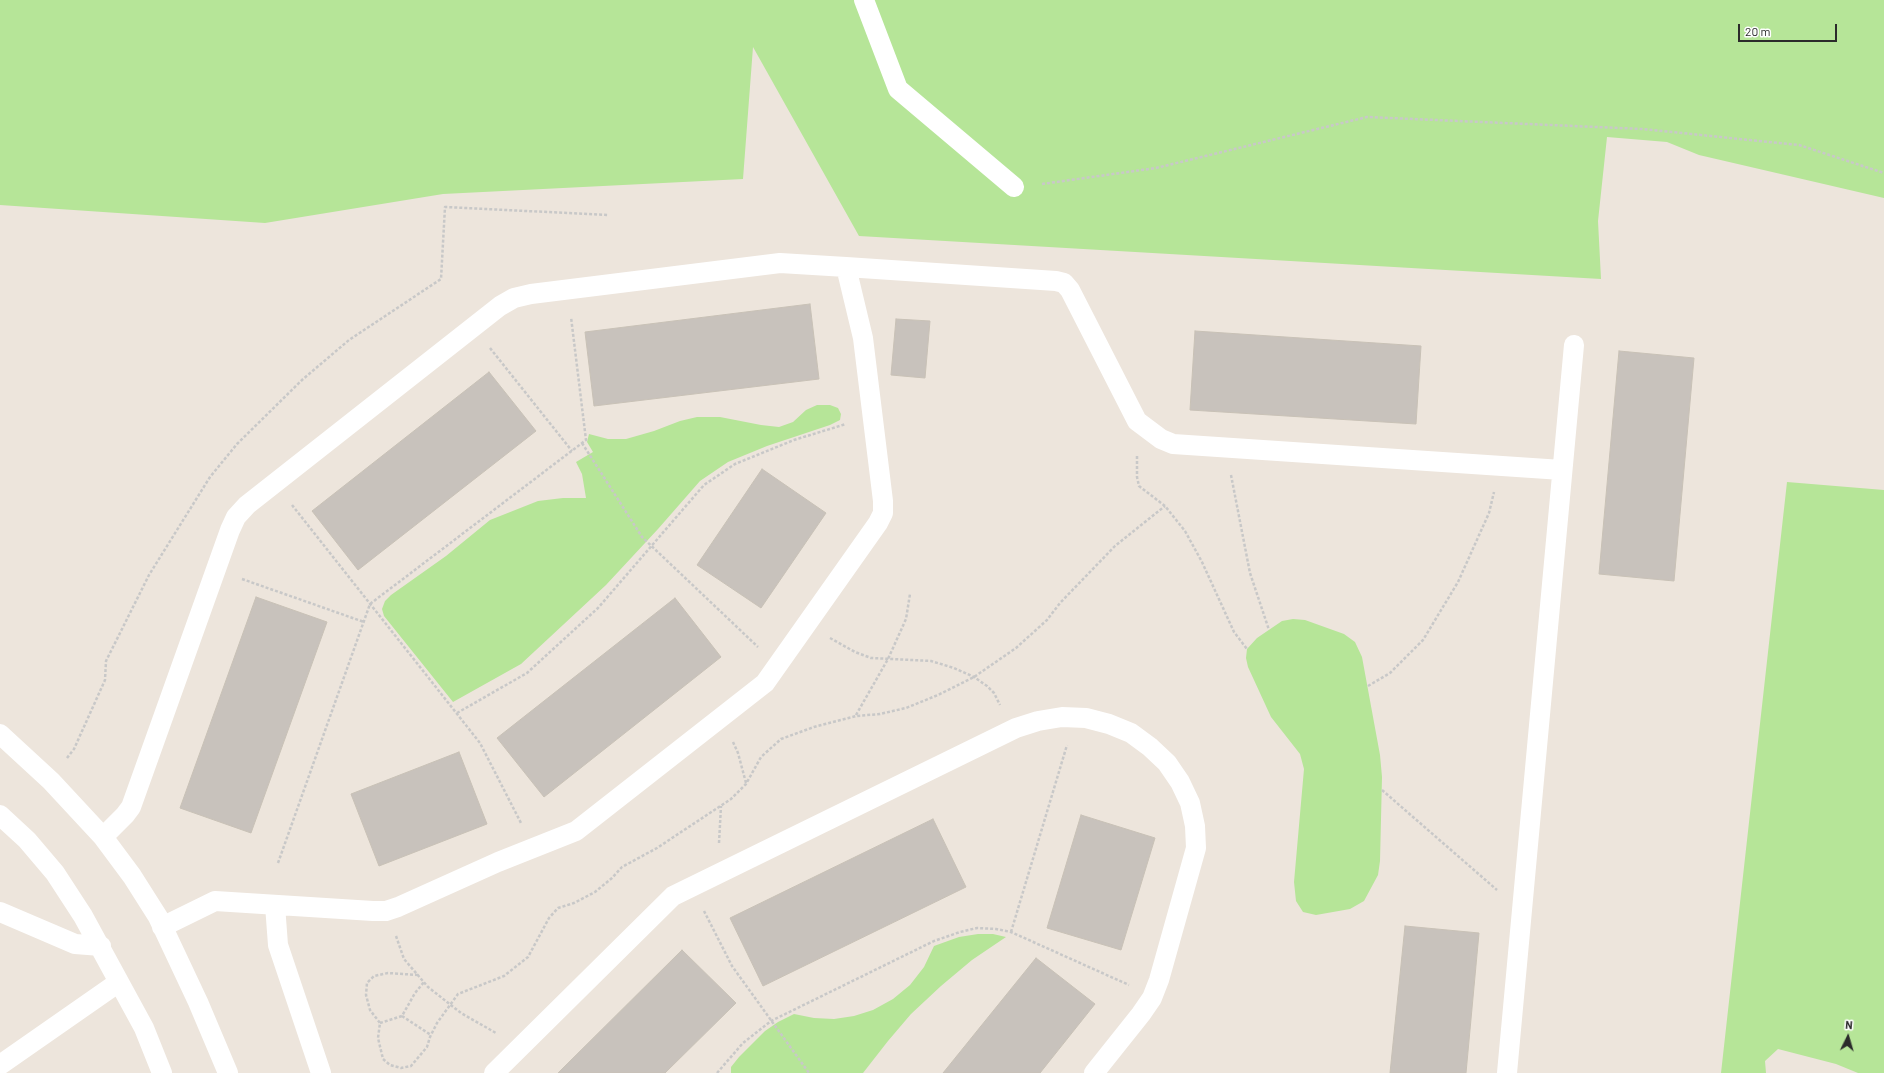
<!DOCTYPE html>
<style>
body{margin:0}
#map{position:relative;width:1884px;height:1073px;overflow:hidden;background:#ede5dc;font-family:Barlow,sans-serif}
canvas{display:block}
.north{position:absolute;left:1828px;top:1017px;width:40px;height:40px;-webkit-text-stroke:3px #fff;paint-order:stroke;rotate:5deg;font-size:11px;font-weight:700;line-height:16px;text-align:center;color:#2b2b2b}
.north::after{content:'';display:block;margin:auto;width:14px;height:18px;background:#2b2b2b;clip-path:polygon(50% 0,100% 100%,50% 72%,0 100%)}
.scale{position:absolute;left:1738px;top:24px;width:99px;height:18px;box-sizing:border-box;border:2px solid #2b2b2b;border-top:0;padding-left:5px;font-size:12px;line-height:14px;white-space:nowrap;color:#2b2b2b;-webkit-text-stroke:3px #fff;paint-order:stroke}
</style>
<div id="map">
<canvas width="1884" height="1073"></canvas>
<div class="north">N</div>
<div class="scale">20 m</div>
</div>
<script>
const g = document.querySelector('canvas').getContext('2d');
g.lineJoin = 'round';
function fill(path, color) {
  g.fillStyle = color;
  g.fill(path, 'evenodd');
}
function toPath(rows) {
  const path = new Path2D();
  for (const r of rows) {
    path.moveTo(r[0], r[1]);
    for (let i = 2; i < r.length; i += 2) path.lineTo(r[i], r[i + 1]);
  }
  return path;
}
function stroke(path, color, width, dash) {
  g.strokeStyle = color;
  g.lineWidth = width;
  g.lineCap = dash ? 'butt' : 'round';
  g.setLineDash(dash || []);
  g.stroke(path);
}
const green = toPath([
 [0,0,1884,0,1884,198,1699,155,1667,142,1607,137,1598,221,1601,279,859,236,753,47,743,179,443,194,265,223,0,205],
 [817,405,830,405,838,408,841,414,840,420,830,425,767,446,728,462,700,481,658,529,606,585,521,664,453,702,384,616,382,609,385,601,391,595,446,556,490,520,538,501,563,498,586,498,582,474,576,462,593,452,587,442,589,434,608,439,626,439,654,431,680,421,697,417,720,417,761,425,779,427,793,422,806,410],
 [1787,482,1884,490,1884,1073,1858,1073,1836,1064,1778,1049,1765,1061,1766,1073,1721,1073],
 [1293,619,1305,620,1344,634,1355,642,1362,657,1380,755,1382,777,1380,861,1378,875,1364,901,1350,909,1316,915,1303,912,1296,901,1294,882,1304,769,1300,754,1271,717,1248,667,1246,658,1247,649,1257,638,1282,621],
 [978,934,993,934,1006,937,972,960,941,986,911,1014,888,1041,863,1073,731,1073,731,1067,739,1057,765,1031,778,1022,794,1014,814,1018,834,1019,854,1016,873,1010,893,999,910,985,924,967,934,946,959,937]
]);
const building = toPath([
 [810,304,819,379,594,406,585,332,810,304],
 [896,319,930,321,925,378,891,375,896,319],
 [1195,331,1421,346,1416,424,1190,410,1195,331],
 [1619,351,1694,358,1674,581,1599,574,1619,351],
 [489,372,536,431,358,570,312,511,489,372],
 [762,469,826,513,761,608,697,565,762,469],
 [256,597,327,622,251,833,180,808,256,597],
 [675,598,721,657,544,797,497,738,675,598],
 [459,752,487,824,379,866,351,794,459,752],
 [1081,815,1155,838,1121,950,1047,928,1081,815],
 [933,819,966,887,763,986,730,918,933,819],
 [1405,926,1479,933,1466,1073,1390,1073,1405,926],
 [682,950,736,1003,665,1073,558,1073,682,950],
 [1036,958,1095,1004,1040,1073,943,1073,1036,958]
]);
const path = toPath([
 [1042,184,1156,168,1367,117,1642,129,1799,145,1884,173],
 [490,348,572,451],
 [582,443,642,537,758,647],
 [1137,456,1137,477,1139,486,1165,506,1185,531,1202,562,1234,632,1247,649],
 [1231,475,1250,573,1269,630],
 [292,505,480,743,521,823],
 [242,579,364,622],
 [830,638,855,652,871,658,931,661,954,668,974,677,987,686,994,693,1000,705],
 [1368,686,1390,673,1423,640,1458,582,1489,513,1494,492],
 [457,713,527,673,598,608,704,485,735,464,794,440,846,424],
 [856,715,888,659,906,619,910,594],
 [733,742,738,753,746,783],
 [67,758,74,749,105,680,106,661,149,575,210,477,237,444,302,380,349,340,441,279,445,207,608,215],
 [1382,790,1497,890],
 [719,843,721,806],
 [278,863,370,604,586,440,571,317],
 [704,911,732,966,809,1073],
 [1011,932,1067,745],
 [396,936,404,959,428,987,461,1013,496,1033],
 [418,975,388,973,374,976,367,983,366,995,370,1010,380,1023,378,1038,383,1059,390,1065,401,1068,411,1066,427,1047,430,1037,437,1023,458,994,504,976,528,957,549,918,558,908,574,903,595,892,612,878,622,867,657,848,731,799,746,784,761,757,781,739,814,727,856,716,880,714,906,708,938,695,974,677,1016,648,1047,620,1060,603,1115,546,1165,506],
 [402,1016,431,1035],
 [380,1023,402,1016,415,993,424,982],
 [717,1073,743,1043,771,1021,934,941,960,932,977,928,996,929,1011,932,1129,985]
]);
const lane = toPath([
 [864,0,898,89,1014,187],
 [846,267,1056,281,1064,283,1070,290,1137,421,1161,439,1173,444,1562,470],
 [0,734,51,781,103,837,132,876,158,917,198,1002,228,1073],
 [0,815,27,840,55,873,83,916,144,1028,162,1073],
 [103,837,125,815,131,807,230,530,236,517,247,505,500,306,514,298,531,294,780,263,846,267,863,338,883,501,883,513,878,523,765,683,576,831,498,862,398,907,386,911,373,911,215,901,162,927],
 [275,905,278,945,321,1073],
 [0,912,75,944,101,946],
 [0,1065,119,982],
 [494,1073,673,896,1016,728,1038,721,1062,717,1086,718,1109,724,1131,733,1150,747,1167,763,1180,782,1190,803,1195,826,1196,848,1159,980,1152,998,1141,1014,1094,1073],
 [1507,1073,1574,345]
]);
fill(green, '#b6e598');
fill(building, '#c8c2bc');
stroke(building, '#c8c1b6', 1);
stroke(path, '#c8c8c8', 2.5, [3, 2]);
stroke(lane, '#fff', 20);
</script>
